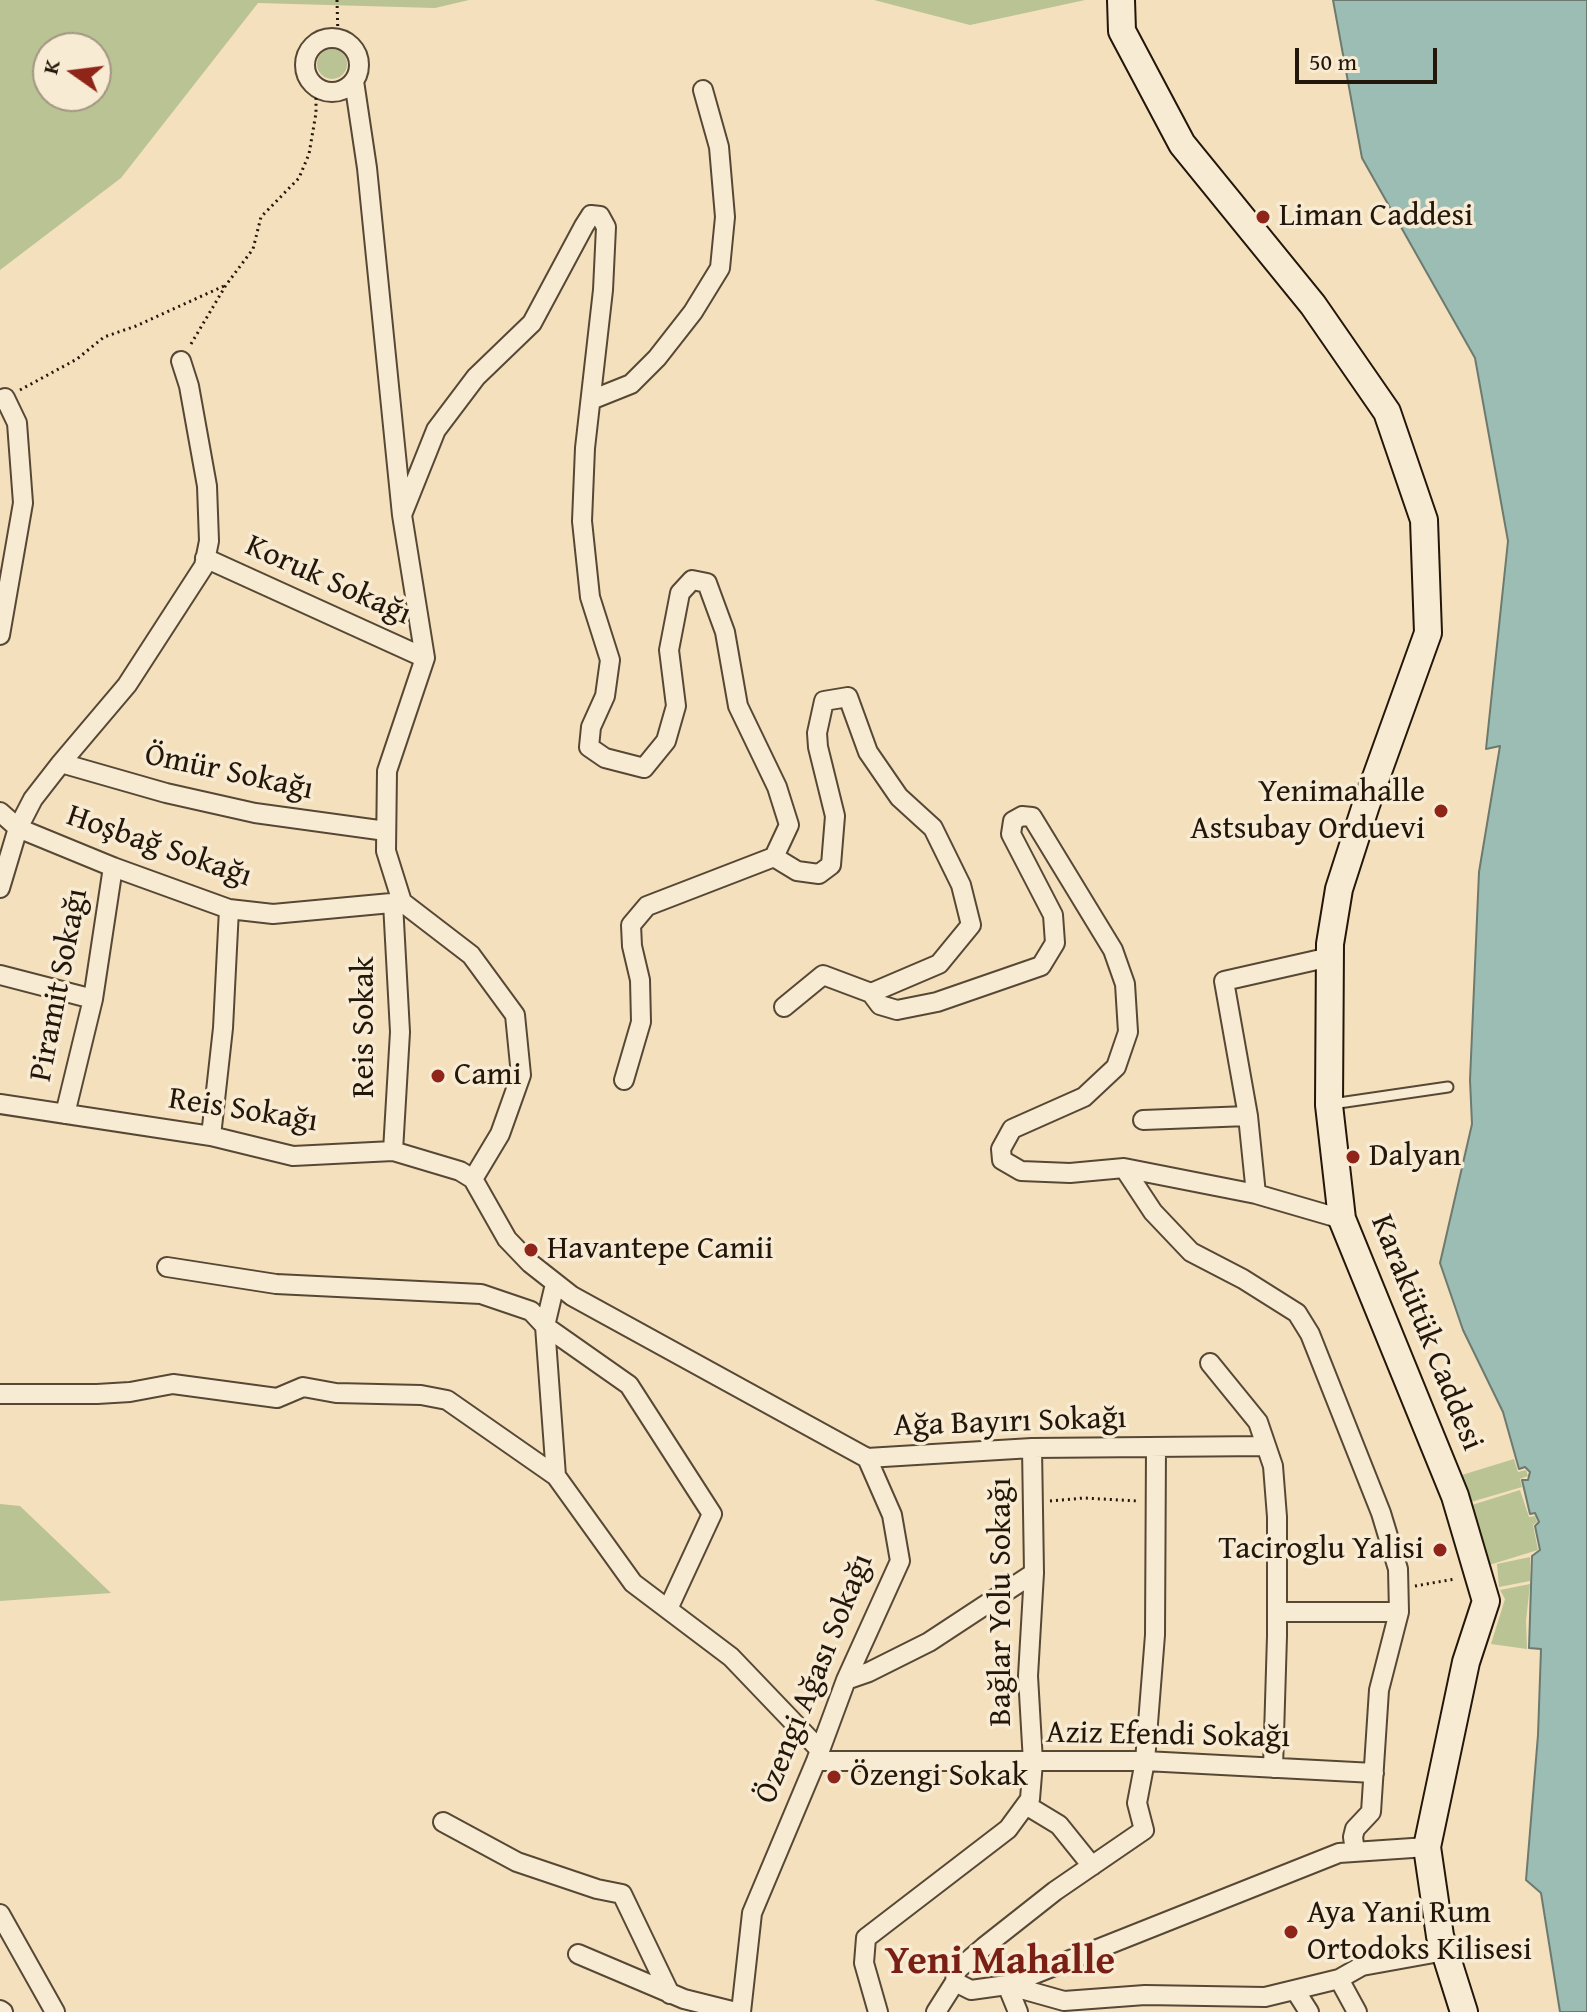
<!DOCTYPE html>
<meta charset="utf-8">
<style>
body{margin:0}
#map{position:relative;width:1587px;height:2012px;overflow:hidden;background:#f4e0bc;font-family:"Gentium Book Plus",serif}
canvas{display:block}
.north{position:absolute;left:32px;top:32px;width:80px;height:80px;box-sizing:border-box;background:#f8ebd3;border:2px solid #a39683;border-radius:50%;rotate:284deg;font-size:22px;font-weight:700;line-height:32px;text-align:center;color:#23160a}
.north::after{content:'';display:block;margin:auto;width:28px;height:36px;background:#8f2418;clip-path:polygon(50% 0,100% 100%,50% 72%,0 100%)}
.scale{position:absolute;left:1295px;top:48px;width:142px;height:36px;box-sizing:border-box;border:4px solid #23160a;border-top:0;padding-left:10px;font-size:24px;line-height:28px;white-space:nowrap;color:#23160a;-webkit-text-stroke:6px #f8ebd3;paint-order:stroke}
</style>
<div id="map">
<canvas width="1587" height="2012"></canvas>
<div class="north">K</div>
<div class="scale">50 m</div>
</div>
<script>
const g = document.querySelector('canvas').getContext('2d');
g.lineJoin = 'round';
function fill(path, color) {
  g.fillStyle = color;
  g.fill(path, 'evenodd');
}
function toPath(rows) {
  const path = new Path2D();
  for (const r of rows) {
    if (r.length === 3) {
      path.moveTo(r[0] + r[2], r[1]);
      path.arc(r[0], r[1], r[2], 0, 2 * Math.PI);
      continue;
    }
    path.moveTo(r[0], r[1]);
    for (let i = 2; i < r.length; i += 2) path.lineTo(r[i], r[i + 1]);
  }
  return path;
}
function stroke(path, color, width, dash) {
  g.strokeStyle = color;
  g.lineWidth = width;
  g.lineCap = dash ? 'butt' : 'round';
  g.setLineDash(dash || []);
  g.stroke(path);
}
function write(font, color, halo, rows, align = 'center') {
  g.font = font + ' "Gentium Book Plus",serif';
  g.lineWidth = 7;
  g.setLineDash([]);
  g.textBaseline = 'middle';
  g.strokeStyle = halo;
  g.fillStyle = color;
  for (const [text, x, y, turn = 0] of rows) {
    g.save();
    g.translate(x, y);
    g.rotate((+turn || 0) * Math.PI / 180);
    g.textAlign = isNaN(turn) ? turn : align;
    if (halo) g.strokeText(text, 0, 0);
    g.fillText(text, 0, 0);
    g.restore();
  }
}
const green = toPath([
 [0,0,469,0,435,8,258,3,121,178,0,270],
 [48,48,96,48,96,96,48,96],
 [874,0,1085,0,970,25],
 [332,64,15],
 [1514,1459,1518,1472,1526,1470,1528,1476,1520,1479,1522,1487,1471,1502,1462,1475],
 [1520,1490,1529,1517,1535,1516,1537,1522,1533,1525,1538,1550,1489,1565,1472,1505],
 [0,1504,20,1506,111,1593,0,1601],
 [1530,1557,1530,1581,1499,1587,1497,1564],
 [1530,1584,1526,1621,1527,1649,1491,1644,1505,1599,1500,1590]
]);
const water = toPath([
 [1333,0,1587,0,1587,2012,1560,2012,1541,1893,1526,1880,1538,1735,1541,1649,1529,1648,1532,1556,1540,1550,1535,1526,1539,1522,1535,1513,1530,1514,1522,1480,1528,1480,1530,1472,1525,1467,1519,1469,1503,1412,1463,1330,1440,1263,1472,1124,1470,1080,1479,872,1500,746,1486,749,1508,541,1475,358,1362,158,1333,0]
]);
const path = toPath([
 [337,0,338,38],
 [191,344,226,285,253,249,261,217,299,178,309,154,316,113,316,87],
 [20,390,77,359,104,337,136,326,226,285],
 [1050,1501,1084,1498,1138,1501],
 [1415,1586,1455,1579]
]);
const lane = toPath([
 [1332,1104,1448,1087]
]);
const street = toPath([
 [332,65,27],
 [354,81,367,168,402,515,425,658,387,771,386,851,402,902,471,955,515,1015,521,1075,500,1134,473,1179],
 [0,400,5,398,17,423,23,503,0,635],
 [591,400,631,384,657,358,693,312,720,268,725,217,719,147,703,90],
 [402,515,436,430,476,377,532,323,584,226,591,215,600,216,606,227,603,290,585,448,582,521,590,597,610,660,605,696,591,727,589,747,605,758,644,768,666,741,676,706,669,650,680,593,692,580,707,583,725,632,738,706,777,787,789,825,774,857,647,906,631,925,632,946,640,980,641,1022,624,1080],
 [205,558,425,658],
 [61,763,166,793,255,813,386,831],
 [0,812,18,828,113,867,229,909,273,914,402,902],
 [774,857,797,871,819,874,831,865,835,816,818,747,817,733,824,701,848,697,868,752,899,797,933,828,961,885,971,925,939,964,871,993],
 [0,888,18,828,33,799,61,763,127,685,204,566,209,541,207,486,189,386,181,361],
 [393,903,400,1032,393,1151],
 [0,975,93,999],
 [784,1007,823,975,871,993,880,1005,897,1010,937,1002,1041,966,1055,943,1053,915,1011,834,1013,821,1022,816,1032,817,1113,950,1125,984,1128,1032,1116,1067,1084,1097,1012,1129,1001,1149,1002,1160,1021,1171,1070,1173,1124,1168,1256,1194,1342,1219],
 [0,1104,211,1136,293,1156,393,1151,460,1171,473,1179,507,1239,530,1263,572,1296,867,1458,892,1515,900,1561,846,1680,816,1761,752,1913,741,2012],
 [65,1114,93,999,113,867],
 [1143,1120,1248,1116],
 [211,1136,223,1028,229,909],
 [1124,1168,1153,1212,1191,1252,1243,1279,1297,1313,1310,1334,1381,1513,1398,1569,1399,1612,1379,1690,1371,1812,1355,1829,1353,1837,1355,1852],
 [1256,1194,1248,1116,1224,981,1330,957],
 [167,1267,276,1284,481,1294,531,1311,545,1326,556,1476],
 [555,1284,545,1326,629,1385,712,1514,668,1609],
 [1210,1363,1258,1422,1273,1466,1277,1517,1277,1636,1273,1768],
 [0,1394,97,1394,130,1392,173,1384,277,1398,303,1387,336,1393,421,1395,447,1400,556,1476,633,1583,731,1657,820,1750],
 [1156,1448,1155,1635,1145,1761,1137,1803,1144,1830,1055,1891,984,1947,956,1971,955,1982,971,1990,1007,1985,1339,1853,1427,1847],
 [867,1458,1032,1448,1266,1446],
 [1277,1612,1399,1612],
 [846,1680,869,1672,929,1642,1034,1573],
 [816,1761,1145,1761,1374,1773],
 [1026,1805,1059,1825,1092,1866],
 [443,1822,517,1862,597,1889,622,1894,670,1994],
 [0,1914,55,2012],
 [578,1954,684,1999,736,2012],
 [1339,1979,1362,1966,1445,1951],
 [1007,1985,1064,2001,1145,1995,1265,1997,1339,1979,1357,2012],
 [1007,1985,1018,2012],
 [1295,1990,1309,2012],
 [0,2010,3,2012],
 [878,2012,864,1963,866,1938,1008,1829,1030,1799,1033,1762,1028,1676,1034,1573,1032,1448],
 [936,2012,955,1982]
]);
const secondary = toPath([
 [1121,0,1122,31,1182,144,1313,305,1387,412,1424,520,1428,633,1366,805,1339,889,1330,944,1329,1105,1342,1219,1455,1496,1486,1601,1466,1662,1427,1847,1440,1936,1464,2012]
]);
const markers = [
 [1263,217,8,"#8f2418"],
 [1441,811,8,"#8f2418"],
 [438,1076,8,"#8f2418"],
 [1353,1157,8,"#8f2418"],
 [531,1250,8,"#8f2418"],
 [1440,1550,8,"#8f2418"],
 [834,1777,8,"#8f2418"],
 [1291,1932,8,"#8f2418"]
];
const poiNames = [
 ["Liman Caddesi",1279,217],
 ["Yenimahalle",1425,793,"right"],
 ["Astsubay Orduevi",1425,830,"right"],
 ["Cami",454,1076],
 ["Dalyan",1369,1157],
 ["Havantepe Camii",547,1250],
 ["Taciroglu Yalisi",1424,1550,"right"],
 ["Özengi Sokak",850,1777],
 ["Aya Yani Rum",1307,1914],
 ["Ortodoks Kilisesi",1307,1951]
];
const streetNames = [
 ["Koruk Sokağı",328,581,24],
 ["Ömür Sokağı",229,773,12],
 ["Hoşbağ Sokağı",159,847,19],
 ["Piramit Sokağı",60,985,-79],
 ["Reis Sokak",365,1027,-90],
 ["Reis Sokağı",243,1111,9],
 ["Karakütük Caddesi",1426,1333,68],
 ["Ağa Bayırı Sokağı",1010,1423,-2],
 ["Bağlar Yolu Sokağı",1002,1602,-90],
 ["Özengi Ağası Sokağı",815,1679,-68],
 ["Aziz Efendi Sokağı",1168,1736,1]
];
const districtNames = [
 ["Yeni Mahalle",1000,1963]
];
fill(green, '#b9c393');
fill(water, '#9cbdb4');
stroke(water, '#6c7a70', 2);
stroke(lane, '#574836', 13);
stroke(street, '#574836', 22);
stroke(secondary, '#23160a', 30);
stroke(path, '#23160a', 3, [2, 4]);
stroke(lane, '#f8ebd3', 9);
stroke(street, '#f8ebd3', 18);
stroke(secondary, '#f8ebd3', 26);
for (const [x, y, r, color] of markers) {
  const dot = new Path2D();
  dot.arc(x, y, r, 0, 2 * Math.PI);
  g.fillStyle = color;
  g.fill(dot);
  stroke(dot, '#f8ebd3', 3);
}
write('32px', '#23160a', '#f8ebd3', poiNames, 'left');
write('32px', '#23160a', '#f8ebd3', streetNames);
write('bold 40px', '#7a1f14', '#f8ebd3', districtNames);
</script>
